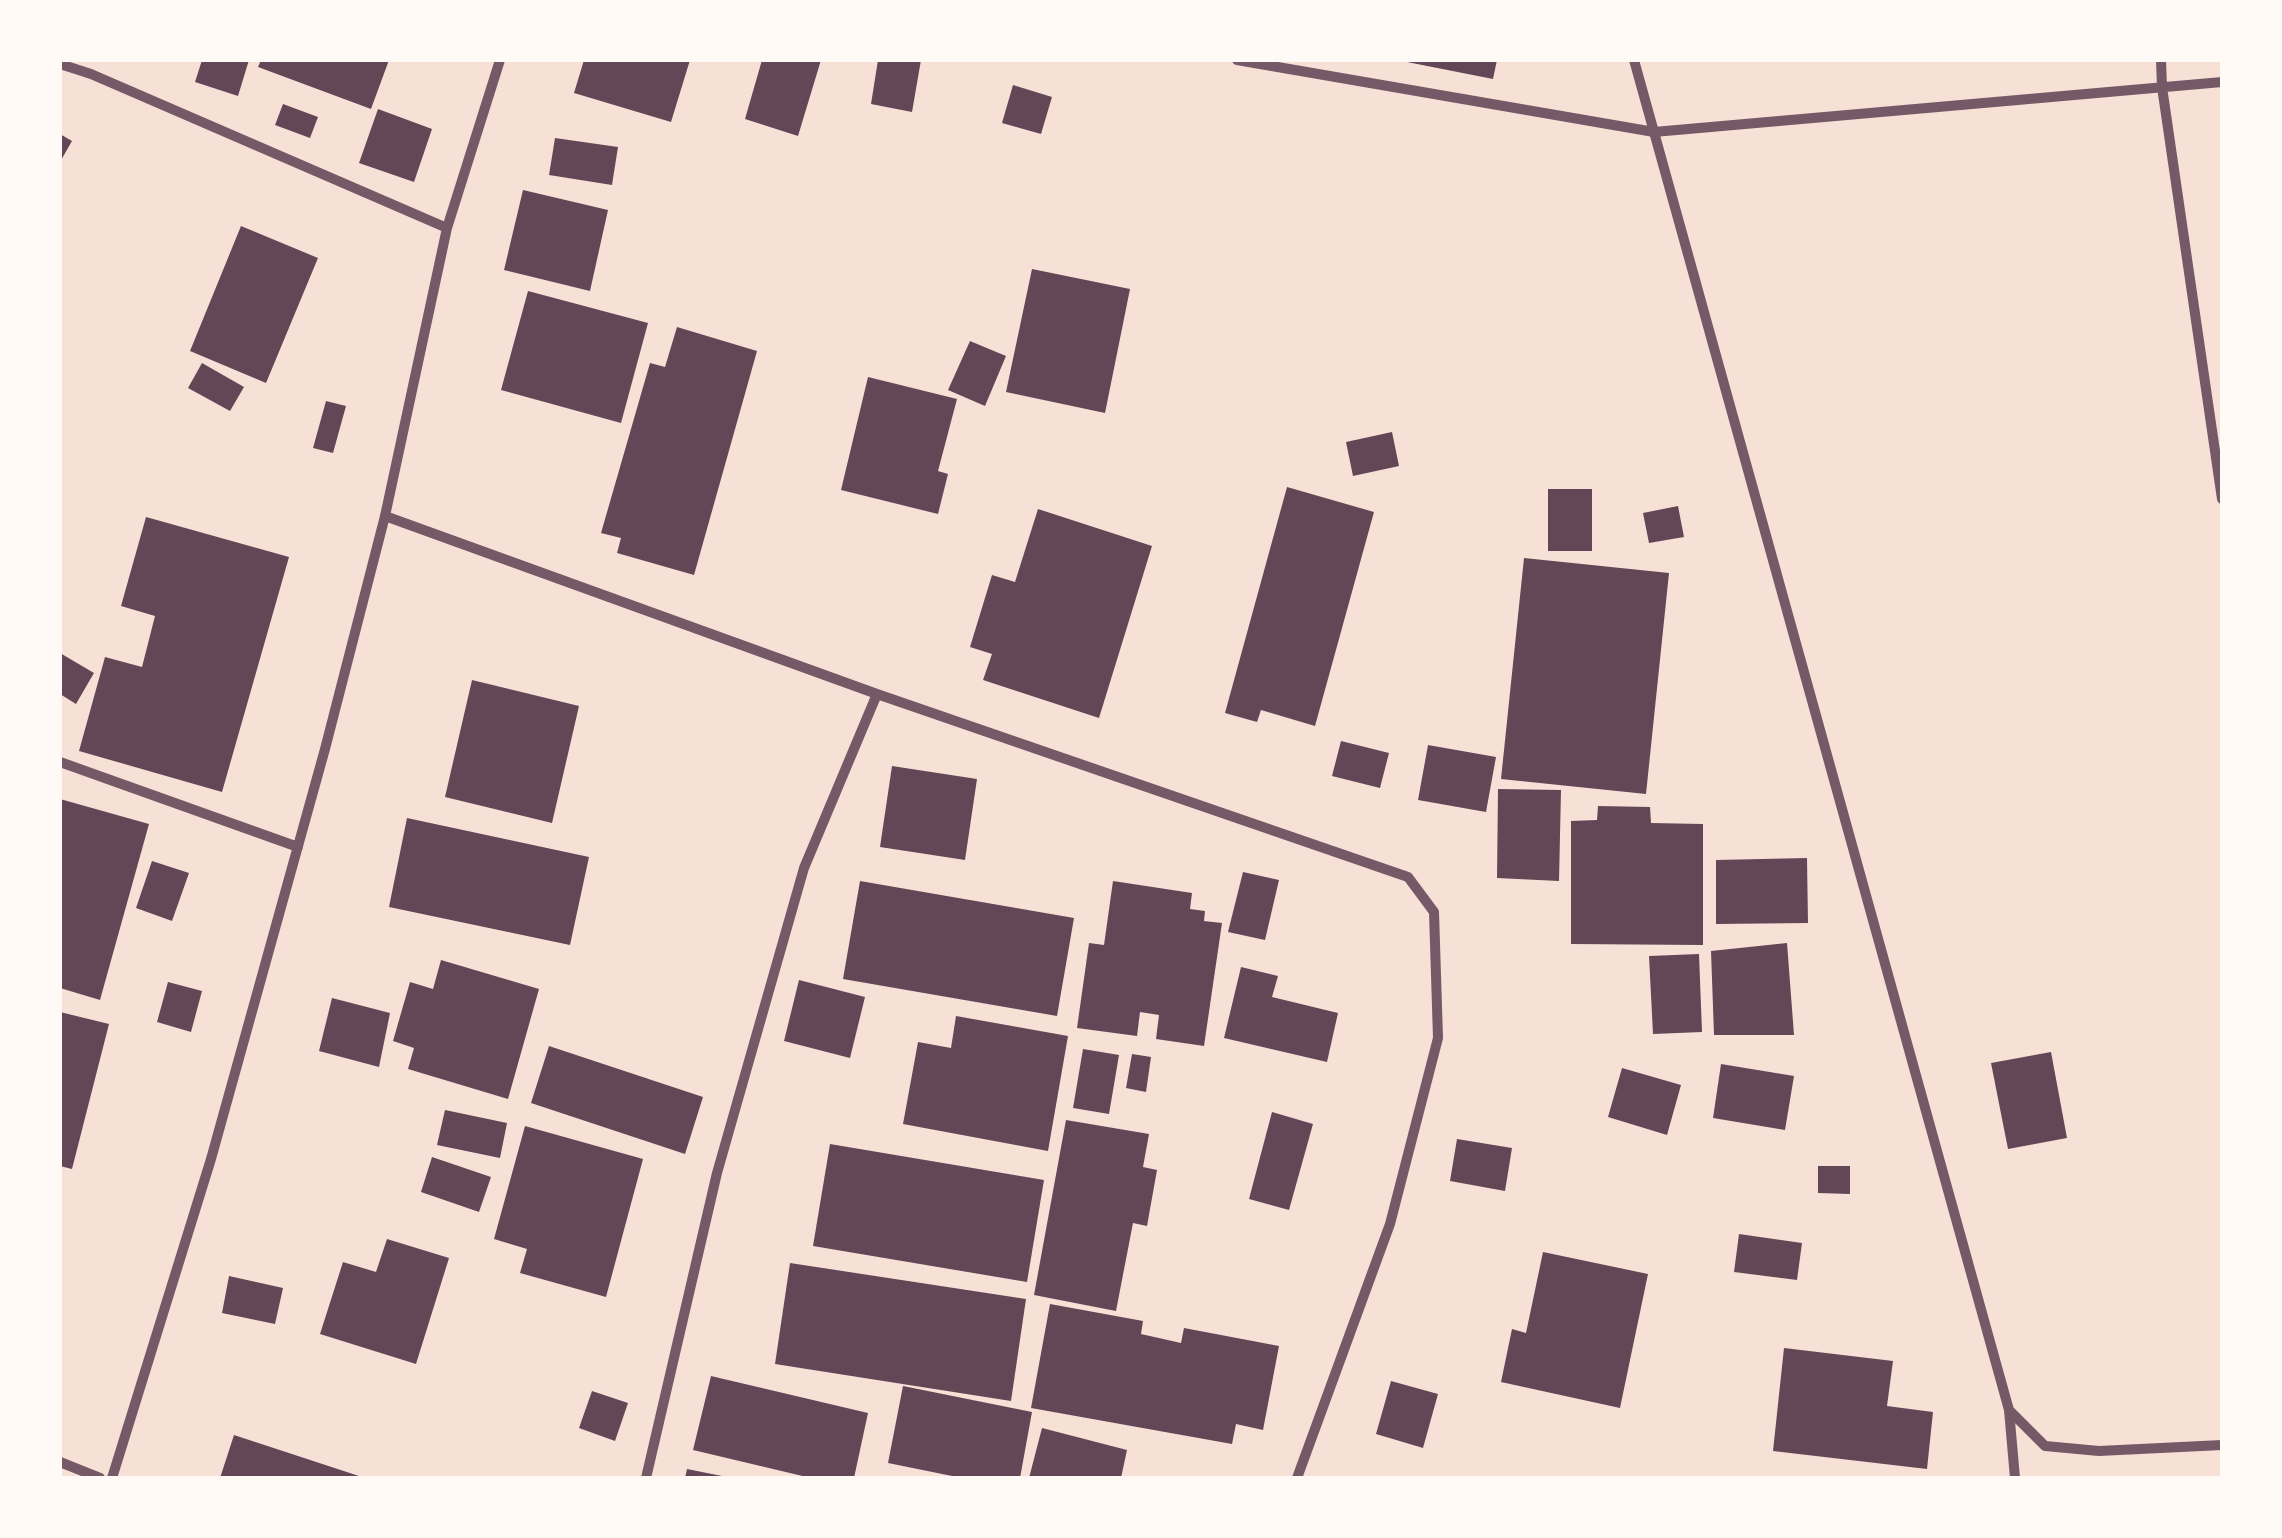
<!DOCTYPE html>
<style>
body{margin:0}
#map{position:relative;width:2282px;height:1538px;overflow:hidden;background:#f7e1d7;font-family:"Fira Sans Condensed",sans-serif}
canvas{display:block}
.frame{position:absolute;inset:0;border:62px solid #fffaf5;pointer-events:none}
</style>
<div id="map">
<canvas width="2282" height="1538"></canvas>
<div class="frame"></div>
</div>
<script>
const g = document.querySelector('canvas').getContext('2d');
g.lineJoin = 'round';
function fill(path, color) {
  g.fillStyle = color;
  g.fill(path, 'evenodd');
}
function toPath(rows) {
  const path = new Path2D();
  for (const r of rows) {
    path.moveTo(r[0], r[1]);
    for (let i = 2; i < r.length; i += 2) path.lineTo(r[i], r[i + 1]);
  }
  return path;
}
function stroke(path, color, width, dash) {
  g.strokeStyle = color;
  g.lineWidth = width;
  g.lineCap = dash ? 'butt' : 'round';
  g.setLineDash(dash || []);
  g.stroke(path);
}
const building = toPath([
 [202,60,249,60,238,96,195,82],
 [261,60,389,60,371,109,258,67],
 [584,60,690,60,671,122,574,93],
 [762,60,821,60,798,136,745,119],
 [878,60,921,60,912,112,871,104],
 [1407,60,1497,60,1493,79,1407,62],
 [1013,85,1052,97,1041,134,1002,123],
 [283,104,318,117,310,138,275,125],
 [378,109,432,129,414,182,359,163],
 [60,134,72,141,60,162],
 [555,138,618,147,612,185,549,175],
 [523,190,608,210,590,291,504,270],
 [241,226,318,258,266,383,190,351],
 [1032,269,1130,289,1105,413,1006,392],
 [528,291,648,323,621,423,501,390],
 [677,327,757,351,694,575,617,553,621,538,601,533,650,363,665,367],
 [970,341,1006,356,985,406,948,390],
 [202,363,244,387,230,411,188,388],
 [868,377,957,399,938,471,948,474,938,514,841,490],
 [326,401,346,406,333,453,313,448],
 [1392,432,1399,466,1353,476,1346,442],
 [1287,487,1374,512,1315,726,1261,710,1257,722,1225,713],
 [1548,489,1592,489,1592,551,1548,551],
 [1678,506,1684,537,1649,543,1643,513],
 [1038,509,1152,546,1099,718,983,680,992,654,970,647,992,575,1015,582],
 [146,517,289,557,222,792,79,751,105,657,142,667,155,616,121,606],
 [1524,558,1669,573,1646,794,1501,779],
 [60,653,94,673,76,704,60,694],
 [472,680,579,706,552,823,445,797],
 [1341,741,1389,753,1380,788,1332,776],
 [1428,745,1496,757,1486,812,1418,800],
 [892,766,977,779,965,860,880,847],
 [1498,789,1561,790,1559,881,1497,878],
 [60,799,149,824,100,1000,60,988],
 [1598,806,1650,807,1651,823,1703,824,1703,945,1571,944,1571,821,1597,820],
 [407,818,589,857,570,945,389,907],
 [1807,858,1808,923,1716,924,1716,860],
 [152,861,189,873,172,921,136,908],
 [1243,872,1279,880,1265,940,1228,932],
 [860,881,1074,918,1057,1016,843,979],
 [1113,881,1192,893,1190,909,1205,911,1204,921,1222,923,1204,1046,1156,1039,1159,1015,1140,1012,1137,1036,1077,1028,1089,943,1104,945],
 [1787,943,1794,1035,1714,1035,1711,951],
 [1699,954,1702,1032,1653,1034,1649,956],
 [441,960,539,989,508,1099,408,1069,414,1048,393,1041,410,982,433,989],
 [1241,967,1278,976,1272,997,1338,1013,1327,1062,1224,1038],
 [799,980,865,997,850,1058,784,1041],
 [168,982,202,991,191,1032,157,1022],
 [332,998,390,1013,379,1067,319,1051],
 [60,1012,109,1024,72,1169,60,1166],
 [956,1016,1068,1036,1048,1151,903,1124,918,1042,951,1048],
 [549,1046,703,1097,685,1154,531,1103],
 [1083,1049,1119,1055,1109,1114,1073,1108],
 [2051,1052,2067,1138,2008,1149,1991,1063],
 [1132,1054,1151,1057,1146,1092,1126,1088],
 [1721,1064,1794,1076,1785,1130,1713,1118],
 [1622,1068,1681,1085,1667,1135,1608,1117],
 [445,1110,507,1123,500,1158,437,1145],
 [1272,1112,1313,1124,1289,1210,1249,1199],
 [1066,1120,1149,1134,1143,1167,1157,1170,1147,1226,1133,1223,1116,1311,1034,1295],
 [525,1126,643,1159,606,1297,520,1273,527,1249,494,1239],
 [1457,1139,1512,1148,1505,1191,1450,1181],
 [830,1144,1044,1180,1027,1282,813,1246],
 [432,1157,491,1177,479,1212,421,1192],
 [1818,1166,1850,1166,1850,1194,1818,1193],
 [1739,1234,1802,1243,1797,1280,1734,1272],
 [387,1239,449,1258,416,1364,320,1334,343,1262,376,1272],
 [1543,1252,1648,1274,1620,1408,1501,1382,1512,1329,1526,1333],
 [790,1263,1026,1299,1011,1401,775,1364],
 [229,1276,283,1288,275,1324,222,1313],
 [1050,1304,1143,1321,1141,1334,1181,1343,1184,1328,1279,1346,1263,1430,1236,1424,1232,1444,1031,1408],
 [1784,1348,1893,1361,1887,1406,1933,1412,1927,1469,1773,1451],
 [711,1376,868,1413,854,1478,811,1478,693,1450],
 [1391,1381,1438,1394,1423,1448,1376,1434],
 [903,1386,1032,1412,1020,1478,962,1478,888,1463],
 [592,1391,628,1403,615,1441,579,1428],
 [1042,1428,1127,1450,1121,1478,1029,1478],
 [234,1435,362,1477,362,1478,220,1478],
 [687,1469,722,1476,722,1478,685,1478]
]);
const minor = toPath([
 [1237,60,1654,132,2222,82],
 [1634,60,2009,1410,2015,1478],
 [2161,60,2162,87,2222,499],
 [60,64,91,74,447,228],
 [385,516,877,694,1408,877,1434,912,1438,1038,1390,1224,1297,1478],
 [60,762,298,847],
 [2010,1411,2045,1446,2099,1451,2222,1445],
 [60,1462,100,1478],
 [112,1478,211,1159,325,749,385,516,447,228,500,60],
 [646,1478,717,1173,804,868,877,694]
]);
fill(building, '#644757');
stroke(minor, '#755966', 10);
</script>
